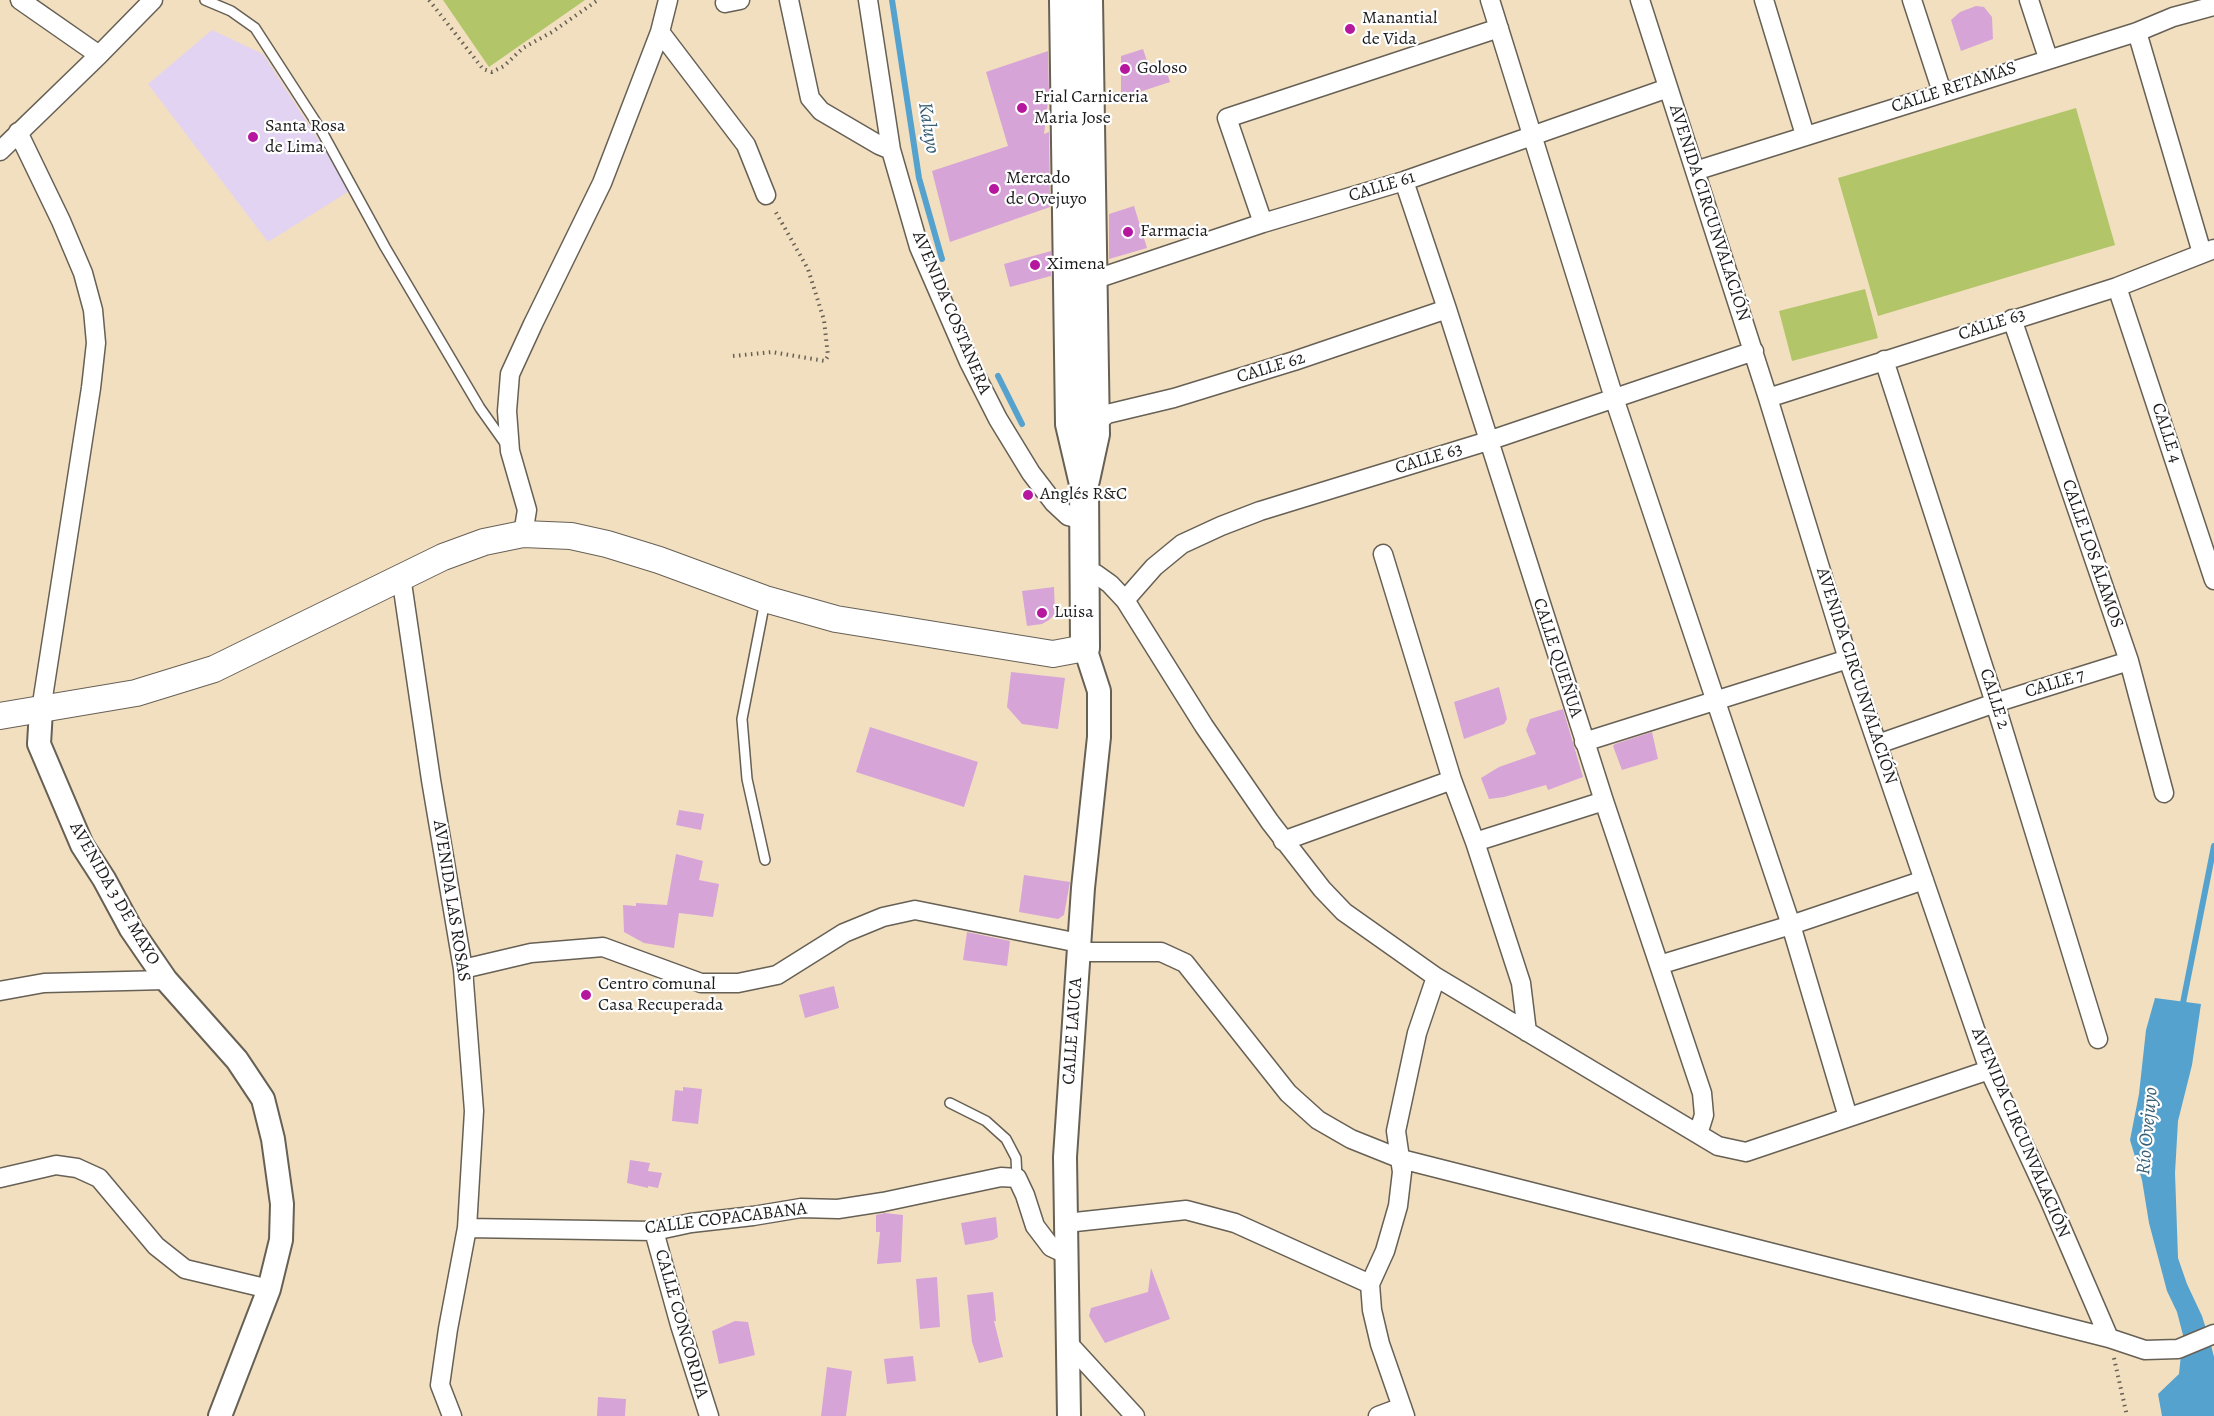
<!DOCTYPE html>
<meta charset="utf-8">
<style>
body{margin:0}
canvas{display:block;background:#f1dfc0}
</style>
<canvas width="2214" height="1416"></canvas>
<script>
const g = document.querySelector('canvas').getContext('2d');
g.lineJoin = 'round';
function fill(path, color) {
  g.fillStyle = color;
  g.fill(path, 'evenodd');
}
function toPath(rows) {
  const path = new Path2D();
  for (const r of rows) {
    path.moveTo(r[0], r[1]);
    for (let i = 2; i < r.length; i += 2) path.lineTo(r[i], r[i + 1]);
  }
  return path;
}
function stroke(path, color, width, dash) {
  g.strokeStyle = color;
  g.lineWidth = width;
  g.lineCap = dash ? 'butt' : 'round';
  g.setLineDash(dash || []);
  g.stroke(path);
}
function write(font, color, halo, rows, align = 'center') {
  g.font = font + ' Alegreya,serif';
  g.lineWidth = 4.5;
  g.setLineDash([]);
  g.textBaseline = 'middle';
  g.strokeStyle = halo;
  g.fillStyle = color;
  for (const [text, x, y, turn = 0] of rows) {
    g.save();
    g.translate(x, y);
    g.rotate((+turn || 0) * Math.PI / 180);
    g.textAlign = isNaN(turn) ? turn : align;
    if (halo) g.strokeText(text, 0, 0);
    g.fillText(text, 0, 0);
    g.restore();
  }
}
const built = toPath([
 [212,30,263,54,351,190,268,242,148,84]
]);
const green = toPath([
 [443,0,585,0,489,67],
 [2076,108,2115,245,1878,316,1838,178],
 [1865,289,1878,338,1792,361,1779,311]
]);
const water = toPath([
 [2155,998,2201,1004,2192,1065,2178,1121,2175,1173,2178,1258,2187,1284,2202,1316,2211,1345,2214,1357,2214,1416,2162,1416,2158,1394,2179,1374,2183,1335,2177,1312,2167,1291,2149,1223,2142,1180,2130,1140,2139,1094,2146,1030]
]);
const stream = toPath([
 [892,0,919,178,942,259],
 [998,376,1022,424],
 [2182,1008,2214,846]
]);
const building = toPath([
 [1976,6,1984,7,1992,17,1993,39,1961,51,1951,20,1960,12],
 [1143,49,1150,70,1164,64,1170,82,1121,98,1121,56],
 [1048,51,1049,93,1044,134,1049,132,1050,207,950,242,932,171,1008,146,986,72],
 [1134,206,1147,248,1109,259,1109,214],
 [1051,251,1051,276,1010,287,1004,264],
 [1054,587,1055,614,1049,620,1042,624,1027,626,1022,591],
 [1011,672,1065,678,1058,729,1022,724,1007,707],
 [1499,687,1507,719,1504,724,1464,739,1454,702],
 [1563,709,1583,777,1548,790,1546,785,1504,797,1489,799,1481,778,1499,767,1536,754,1526,730,1530,719],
 [870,727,978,762,964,807,856,772],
 [1652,732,1658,759,1622,770,1613,746,1615,744],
 [679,810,704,814,701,830,676,825],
 [676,854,703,861,699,880,719,884,713,917,679,913,674,948,644,943,624,932,623,905,636,906,636,903,667,905],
 [1024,875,1070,882,1064,915,1058,919,1019,912],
 [967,932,1010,941,1007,966,963,960],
 [834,986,839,1008,805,1018,799,995],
 [683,1087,702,1089,698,1124,672,1121,675,1090,683,1091],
 [630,1160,650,1163,648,1171,662,1173,658,1188,648,1186,648,1188,627,1183],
 [885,1213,903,1215,901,1262,877,1264,880,1232,876,1232,876,1215],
 [996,1217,998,1237,993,1240,965,1245,961,1223],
 [1151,1268,1170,1319,1105,1343,1089,1316,1091,1308,1148,1292],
 [937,1277,940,1327,920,1329,916,1279],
 [993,1292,996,1321,994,1321,1003,1357,979,1363,972,1342,967,1295],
 [735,1321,748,1322,755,1355,719,1364,712,1331],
 [913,1356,916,1381,887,1384,884,1359],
 [827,1367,852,1371,846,1416,821,1416],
 [598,1397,626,1399,625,1416,597,1416]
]);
const path = toPath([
 [429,0,483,69,492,72,504,66,523,48,552,32,598,0],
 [733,356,772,352,825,361,828,356,824,320,808,269,774,209],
 [2114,1358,2127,1416]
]);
const service = toPath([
 [205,0,231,11,255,28,321,130,385,247,480,408,507,446],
 [765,601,742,719,747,779,765,860],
 [950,1103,986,1121,1006,1139,1016,1158,1017,1178]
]);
const minor = toPath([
 [20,0,99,55],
 [789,0,810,98,821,111,879,145,891,150],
 [868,0,891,150,919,247,969,362,998,419,1031,473,1054,503,1068,516,1084,520],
 [1490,0,1614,398,1791,925,1848,1117],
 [1640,0,1768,398,1848,659,1989,1070,2049,1199,2109,1338],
 [1764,0,1805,135],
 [1912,0,1942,92],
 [2029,0,2048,58],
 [725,3,740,0],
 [660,32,746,145,766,195],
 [2137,32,2202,253],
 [18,132,61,221,83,273,93,310,96,343,91,388,41,710],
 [0,151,99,55,153,0],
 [1695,171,2137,32,2173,17,2214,6],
 [1404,181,1447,309,1604,801,1702,1093,1704,1115,1698,1134],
 [1263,223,1227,118,1499,28],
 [1093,280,1263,223,1404,181,1668,88],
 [2117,287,2214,580],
 [2012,319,2129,661,2164,793],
 [1884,360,1995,703,2098,1039],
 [1768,398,2117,287,2214,249],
 [1095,424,1107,414,1174,398,1294,361,1447,309],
 [523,534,527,510,510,451,507,411,510,374,533,324,602,183,660,32,668,0],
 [1383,554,1452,780,1475,842,1521,983,1527,1032],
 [1086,571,1096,574,1110,584,1125,600,1204,726,1270,822,1322,889,1344,912,1436,977,1718,1146,1746,1152,1989,1070],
 [401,576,431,780,463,969,474,1111,467,1228,448,1329,440,1385,452,1416],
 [1125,600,1154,567,1182,544,1221,526,1260,511,1488,441,1754,351],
 [1584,742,1848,659],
 [1878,744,1995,703,2129,661],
 [1283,841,1452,780],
 [1475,842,1604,801],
 [1078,952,1161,952,1185,963,1288,1093,1318,1120,1351,1139,1401,1159,2109,1338,2145,1350,2178,1349,2214,1334],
 [1659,965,1791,925,1924,880],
 [463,969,531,953,603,947,701,983,738,983,777,975,844,933,883,917,915,910,1079,943],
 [0,991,44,983,166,980],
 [0,1178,56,1165,77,1168,99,1178,156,1246,185,1269,269,1289],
 [1066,1223,1186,1210,1235,1223,1370,1284],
 [467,1228,654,1231,691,1223,753,1216,801,1208,838,1209,883,1202,1001,1177,1017,1178,1025,1195,1035,1226,1051,1247,1066,1254],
 [654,1231,680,1325,709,1416],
 [1068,1343,1135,1416],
 [1378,1416,1402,1407],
 [1405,1416,1380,1344,1372,1310,1370,1284,1385,1251,1398,1206,1402,1172,1396,1131,1417,1033,1436,977]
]);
const tertiary = toPath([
 [41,710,39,744,82,845,104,879,131,929,166,980,237,1060,263,1099,273,1139,282,1204,281,1240,269,1289,220,1416],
 [1069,1416,1065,1157,1083,888,1099,737,1099,691,1085,648]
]);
const secondary = toPath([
 [0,716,136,693,214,669,443,557,484,542,523,534,571,536,607,544,659,560,765,599,836,619,1053,654,1085,648]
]);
const primary = toPath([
 [1064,0,1070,424,1084,484,1085,648],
 [1085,480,1095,434,1088,0]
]);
const markers = [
 [1350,29,6,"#b5179e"],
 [1125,69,6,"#b5179e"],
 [1022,108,6,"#b5179e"],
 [253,137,6,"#b5179e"],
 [994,189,6,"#b5179e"],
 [1128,232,6,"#b5179e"],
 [1035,265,6,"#b5179e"],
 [1028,495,6,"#b5179e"],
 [1042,613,6,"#b5179e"],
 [586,995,6,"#b5179e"]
];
const poiNames = [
 ["Manantial",1362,19],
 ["de Vida",1362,40],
 ["Goloso",1137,69],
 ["Frial Carniceria",1034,98],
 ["Maria Jose",1034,119],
 ["Santa Rosa",265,127],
 ["de Lima",265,148],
 ["Mercado",1006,179],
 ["de Ovejuyo",1006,200],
 ["Farmacia",1140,232],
 ["Ximena",1047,265],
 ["Anglés R&C",1040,495],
 ["Luisa",1054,613],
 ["Centro comunal",598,985],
 ["Casa Recuperada",598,1006]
];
const streetNames = [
 ["CALLE RETAMAS",1954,88,-18],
 ["CALLE 61",1382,187,-17],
 ["AVENIDA CIRCUNVALACIÓN",1709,213,72],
 ["AVENIDA COSTANERA",951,313,67],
 ["CALLE 63",1992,325,-18],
 ["CALLE 62",1271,368,-17],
 ["CALLE 4",2166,433,72],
 ["CALLE 63",1429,459,-17],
 ["CALLE LOS ÁLAMOS",2092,554,71],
 ["CALLE QUEÑUA",1557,658,72],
 ["AVENIDA CIRCUNVALACIÓN",1856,676,72],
 ["CALLE 7",2055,684,-17],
 ["CALLE 2",1994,699,72],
 ["AVENIDA 3 DE MAYO",114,894,60],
 ["AVENIDA LAS ROSAS",451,901,81],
 ["CALLE LAUCA",1073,1031,-86],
 ["AVENIDA CIRCUNVALACIÓN",2020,1133,67],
 ["CALLE COPACABANA",726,1219,-7],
 ["CALLE CONCORDIA",681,1324,74]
];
const waterNames = [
 ["Kaluyo",928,128,81],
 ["Río Ovejuyo",2148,1131,-85]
];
fill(built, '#e3d3f2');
fill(green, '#b2c568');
fill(water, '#55a2ce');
stroke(stream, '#55a2ce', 6);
fill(building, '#d7a4d8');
stroke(service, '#676055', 12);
stroke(minor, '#676055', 21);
stroke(tertiary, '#676055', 26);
stroke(secondary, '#676055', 28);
stroke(primary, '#676055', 32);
stroke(path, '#676055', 4, [1.5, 4.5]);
stroke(service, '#fff', 9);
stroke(minor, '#fff', 18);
stroke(tertiary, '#fff', 22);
stroke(secondary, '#fff', 26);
stroke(primary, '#fff', 28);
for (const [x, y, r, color] of markers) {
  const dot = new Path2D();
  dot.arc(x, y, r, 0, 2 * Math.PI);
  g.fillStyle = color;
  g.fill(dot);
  stroke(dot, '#fff', 2);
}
write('18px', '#1c1c1c', '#fff', poiNames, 'left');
write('18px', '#1c1c1c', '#fff', streetNames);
write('italic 20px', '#385f75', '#fff', waterNames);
</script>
